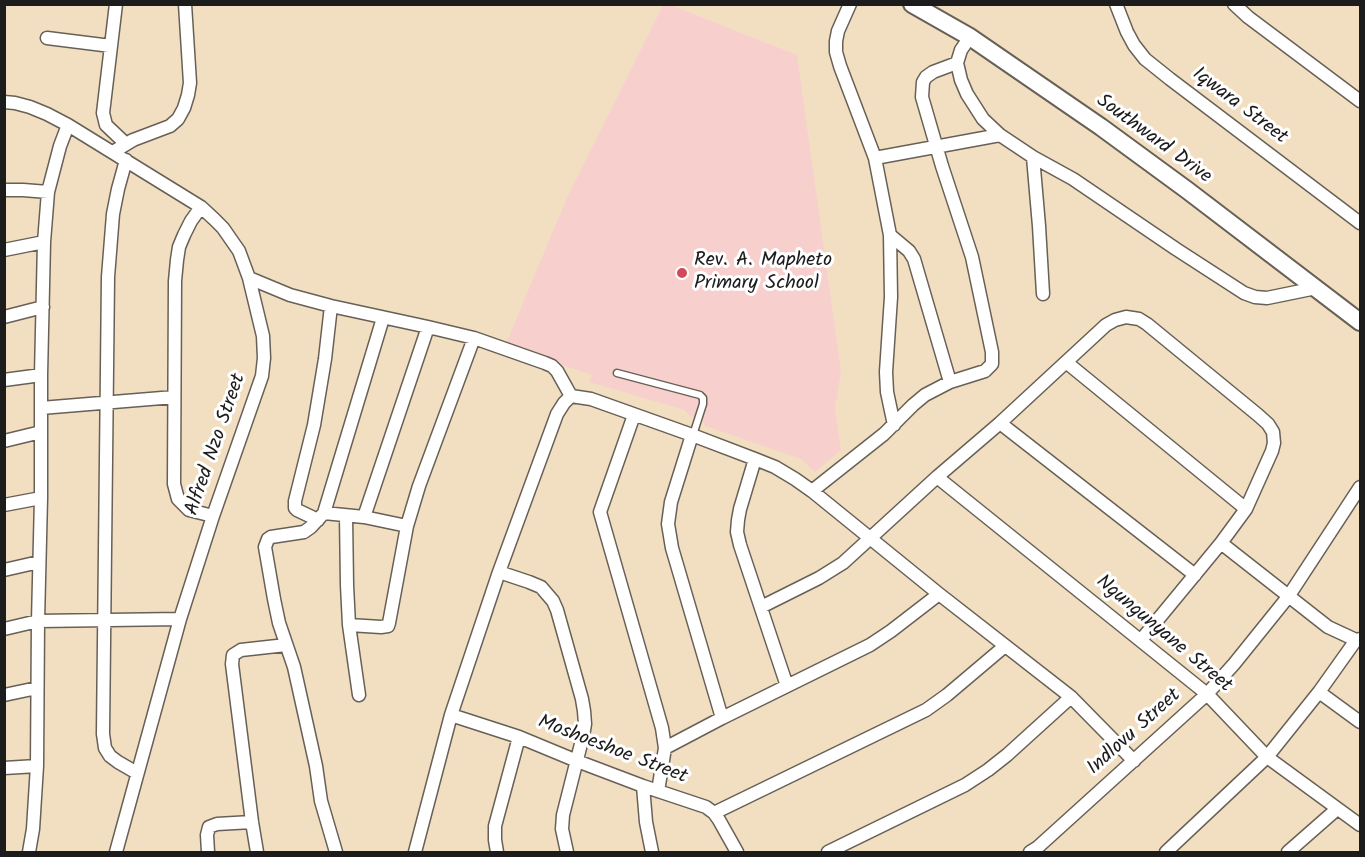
<!DOCTYPE html>
<style>
body{margin:0}
#map{position:relative;width:1365px;height:857px;overflow:hidden;background:#f2dfc2;font-family:Kalam,sans-serif}
canvas{display:block}
.frame{position:absolute;inset:0;border:6px solid #1c1c1c;pointer-events:none}
</style>
<div id="map">
<canvas width="1365" height="857"></canvas>
<div class="frame"></div>
</div>
<script>
const g = document.querySelector('canvas').getContext('2d');
g.lineJoin = 'round';
function fill(path, color) {
  g.fillStyle = color;
  g.fill(path, 'evenodd');
}
function toPath(rows) {
  const path = new Path2D();
  for (const r of rows) {
    path.moveTo(r[0], r[1]);
    for (let i = 2; i < r.length; i += 2) path.lineTo(r[i], r[i + 1]);
  }
  return path;
}
function stroke(path, color, width, dash) {
  g.strokeStyle = color;
  g.lineWidth = width;
  g.lineCap = dash ? 'butt' : 'round';
  g.setLineDash(dash || []);
  g.stroke(path);
}
function write(font, color, halo, rows, align = 'center') {
  g.font = font + ' Kalam,sans-serif';
  g.lineWidth = 6;
  g.setLineDash([]);
  g.textBaseline = 'middle';
  g.strokeStyle = halo;
  g.fillStyle = color;
  for (const [text, x, y, turn = 0] of rows) {
    g.save();
    g.translate(x, y);
    g.rotate((+turn || 0) * Math.PI / 180);
    g.textAlign = isNaN(turn) ? turn : align;
    if (halo) g.strokeText(text, 0, 0);
    g.fillText(text, 0, 0);
    g.restore();
  }
}
const built = toPath([
 [663,5,671,5,797,55,841,371,835,409,841,450,815,472,801,459,705,426,703,421,689,415,685,410,589,382,592,375,505,346,566,200]
]);
const service = toPath([
 [617,373,700,395,703,398,703,404,693,435]
]);
const minor = toPath([
 [116,4,103,113,106,125,126,144],
 [850,4,838,31,836,41,836,52,840,66,875,158,890,235,891,297,886,372,887,392,894,425],
 [1116,4,1127,32,1134,45,1145,59,1170,79,1360,223],
 [1234,4,1248,17,1360,101],
 [970,37,961,50,957,63,961,80,967,94,983,119,1000,135,1033,157,1073,179,1176,249,1244,293,1255,297,1267,298,1316,288],
 [47,38,111,46],
 [4,102,15,103,30,107,47,114,68,125,201,207,214,219,223,228,239,251,249,278,263,336,264,358,262,376,213,516,180,619,116,852],
 [113,152,133,140,170,126,178,119,184,108,188,95,190,83,185,4],
 [1033,157,1039,226,1043,294],
 [875,158,1000,135],
 [126,160,118,189,113,214,108,277,103,734,105,748,110,756,118,762,137,773],
 [4,190,23,190,48,192],
 [201,207,191,221,184,235,179,247,177,260,175,281,174,484,178,499,189,510,213,516],
 [890,235,909,251,914,259,950,382],
 [4,250,44,242],
 [249,278,290,295,331,306,428,327,474,338,545,363,552,366,557,371,571,396],
 [4,317,43,307],
 [1066,362,1246,509],
 [4,380,41,375],
 [41,408,174,397],
 [634,415,600,512,662,728,665,748,658,791],
 [1000,423,1195,575],
 [692,435,671,502,668,524,672,548,722,718],
 [4,441,41,432],
 [755,459,740,509,738,520,737,532,740,545,787,686],
 [937,477,1207,694,1267,757,1360,825],
 [812,491,884,434,913,405,925,395,950,382,985,371,992,364,992,352,972,257,942,166,922,97,923,82,926,77,933,72,957,63],
 [4,505,41,498],
 [324,513,364,517,407,526],
 [346,516,347,585,349,625,359,695],
 [364,517,428,327],
 [318,520,297,510,295,508,295,501,314,425,325,359,331,306],
 [1221,543,1328,627,1356,640,1360,639],
 [4,570,39,562],
 [499,572,529,582,541,587,553,601,557,610,582,699,584,711,585,724,583,736,563,815,562,829,567,852],
 [761,607,819,578,843,563,937,477,1000,423,1106,325,1115,320,1126,317,1139,319,1147,324,1258,415,1268,424,1273,432,1274,443,1272,451,1246,509,1221,543,1141,640],
 [349,625,381,627,388,626,389,623,407,526,419,486,474,338],
 [4,629,38,621,180,619],
 [1319,692,1360,722],
 [4,695,37,688],
 [451,715,519,737,577,761,643,786,706,807,714,813,719,820,737,852],
 [665,748,722,718,870,645,891,631,939,594],
 [4,768,37,766],
 [643,786,646,822,652,852],
 [714,813,926,710,947,695,1005,646],
 [29,852,33,829,37,766,38,621,41,498,41,375,44,242,48,192,60,146,68,125],
 [208,852,207,835,209,827,217,824,252,822],
 [257,852,252,822,232,664,233,655,241,650,286,645],
 [336,852,321,801,316,766,294,667,279,623,274,599,265,547,268,539,271,537,304,532,311,527,324,513,383,318],
 [415,852,451,715,499,572,557,414,564,403,571,396,591,399,692,435,755,459,775,467,795,479,812,491,939,594,1071,697,1134,761],
 [497,852,495,840,495,826,519,737],
 [828,852,965,785,988,770,1007,755,1071,697],
 [1030,852,1038,847,1207,694,1234,664,1288,597,1360,487],
 [1166,852,1267,757,1319,692,1356,640],
 [1288,852,1337,809]
]);
const secondary = toPath([
 [912,4,970,37,1101,127,1187,190,1360,322]
]);
const markers = [
 [682,273,6,"#d1495b"]
];
const streetNames = [
 ["Iqwara Street",1239,107,37],
 ["Southward Drive",1153,140,36],
 ["Alfred Nzo Street",217,445,-71],
 ["Ngungunyane Street",1163,635,40],
 ["Indlovu Street",1135,733,-42],
 ["Moshoeshoe Street",612,751,21]
];
const poiNames = [
 ["Rev. A. Mapheto",694,262],
 ["Primary School",694,285]
];
fill(built, '#f7d0ce');
stroke(service, '#676056', 9);
stroke(minor, '#676056', 15);
stroke(secondary, '#676056', 20);
stroke(service, '#fff', 6);
stroke(minor, '#fff', 12);
stroke(secondary, '#fff', 16);
for (const [x, y, r, color] of markers) {
  const dot = new Path2D();
  dot.arc(x, y, r, 0, 2 * Math.PI);
  g.fillStyle = color;
  g.fill(dot);
  stroke(dot, '#fff', 2);
}
write('20px', '#1c1c1c', '#fff', streetNames);
write('20px', '#1c1c1c', '#fff', poiNames, 'left');
</script>
